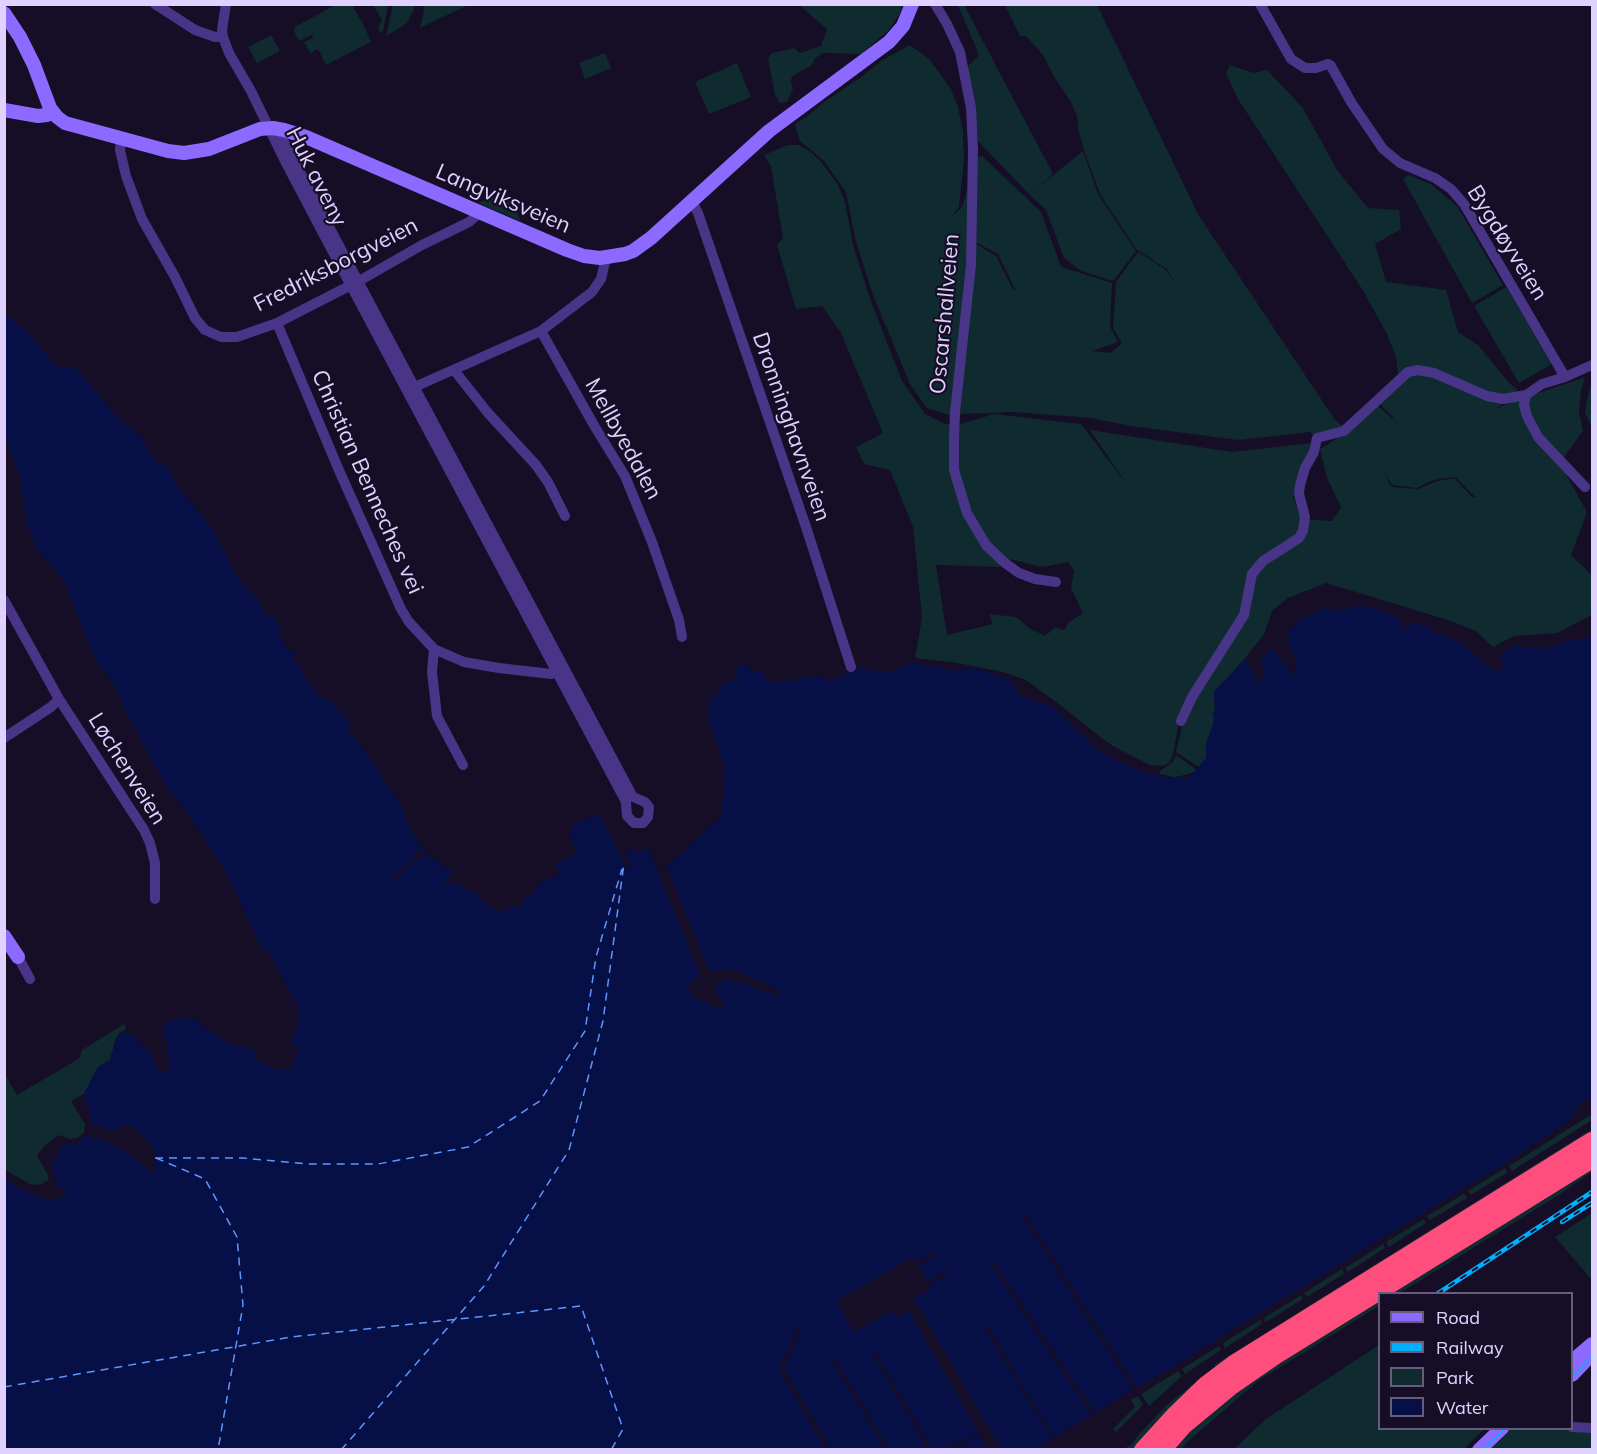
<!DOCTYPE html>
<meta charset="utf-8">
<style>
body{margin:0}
#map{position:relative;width:1597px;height:1454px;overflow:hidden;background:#160d26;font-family:Mulish,sans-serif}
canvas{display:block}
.frame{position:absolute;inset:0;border:6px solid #e0d2ff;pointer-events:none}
.legend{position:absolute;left:1378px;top:1292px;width:195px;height:138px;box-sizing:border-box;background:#160d26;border:2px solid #675c7d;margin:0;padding:8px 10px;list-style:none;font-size:18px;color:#e0d2ff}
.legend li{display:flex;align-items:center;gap:12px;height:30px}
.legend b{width:30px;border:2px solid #675c7d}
</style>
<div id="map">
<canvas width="1597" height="1454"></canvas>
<div class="frame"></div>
<ul class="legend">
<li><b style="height:8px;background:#8c69ff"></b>Road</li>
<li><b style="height:8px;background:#00b0fd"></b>Railway</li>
<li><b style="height:16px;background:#102b30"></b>Park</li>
<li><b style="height:16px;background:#061046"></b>Water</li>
</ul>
</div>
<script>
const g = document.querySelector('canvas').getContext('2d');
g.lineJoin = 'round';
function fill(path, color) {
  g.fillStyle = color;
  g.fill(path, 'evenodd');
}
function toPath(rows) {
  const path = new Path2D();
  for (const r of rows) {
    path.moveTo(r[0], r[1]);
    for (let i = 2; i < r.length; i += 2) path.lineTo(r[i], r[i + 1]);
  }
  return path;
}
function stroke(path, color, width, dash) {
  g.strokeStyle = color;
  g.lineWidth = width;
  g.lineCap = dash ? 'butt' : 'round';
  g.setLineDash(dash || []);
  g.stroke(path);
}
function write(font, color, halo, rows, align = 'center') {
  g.font = font + ' Mulish,sans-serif';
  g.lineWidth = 4.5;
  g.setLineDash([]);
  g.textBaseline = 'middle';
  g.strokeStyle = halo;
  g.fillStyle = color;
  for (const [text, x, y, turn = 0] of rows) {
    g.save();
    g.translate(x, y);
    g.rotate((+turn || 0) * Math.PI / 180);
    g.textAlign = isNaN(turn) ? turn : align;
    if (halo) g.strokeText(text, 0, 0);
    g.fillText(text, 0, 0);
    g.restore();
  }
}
const green = toPath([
 [337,4,352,5,365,28,371,42,326,65,318,49,310,53,304,42,313,38,312,35,299,41,294,31,295,27],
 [373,5,388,5,383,31,380,33,378,28,382,20],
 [393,5,415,5,415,7,407,23,386,36],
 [423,5,423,4,468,5,420,28,424,11],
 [799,5,903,5,899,15,888,31,861,54,823,53,814,59,814,62,809,67,792,76,791,81,793,89,787,102,780,103,775,95,768,58,772,53,794,48,800,53,821,46,827,29],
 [958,5,964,5,1053,174,1031,193,1083,151,1098,194,1136,251,1113,281,1081,271,1064,258,1046,210,1029,194,978,141,967,67,979,55],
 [1005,5,1097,5,1199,216,1335,420,1344,427,1315,436,1310,432,1238,440,1131,426,1091,418,1014,412,959,414,973,242,996,256,1012,288,1017,291,1014,287,998,254,973,241,967,276,952,416,927,408,910,384,873,295,856,242,846,192,824,161,800,141,795,124,806,117,824,102,860,78,881,61,910,45,929,59,951,89,958,107,963,132,964,160,959,207,950,218,962,207,978,157,982,156,1041,212,1061,267,1112,283,1110,327,1118,342,1092,351,1111,353,1122,343,1113,328,1116,282,1138,252,1165,269,1175,283,1167,269,1137,250,1100,194,1084,150,1079,132,1077,116,1071,102,1055,78,1043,55,1026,36,1020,36],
 [271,35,280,51,257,63,248,47],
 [605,53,611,68,585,79,579,63],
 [737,63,751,97,709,114,695,82],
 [1230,65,1253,73,1267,70,1303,108,1337,170,1368,208,1399,210,1401,229,1375,244,1386,282,1446,290,1458,332,1478,345,1510,384,1517,389,1516,395,1495,409,1519,399,1562,467,1587,512,1571,555,1592,575,1592,615,1557,633,1514,636,1493,647,1476,631,1448,620,1326,583,1288,598,1272,611,1264,634,1242,662,1214,692,1215,709,1213,729,1206,743,1206,758,1199,767,1176,752,1183,722,1179,721,1173,754,1169,763,1162,766,1150,765,1113,746,1099,736,1064,708,1026,680,1003,672,957,663,915,658,922,618,913,527,890,470,864,464,856,447,883,433,841,333,822,306,796,309,777,245,783,238,771,166,764,155,788,145,799,145,811,152,821,162,837,183,845,202,853,245,869,296,902,381,925,414,945,424,961,424,994,414,1081,424,1128,486,1090,430,1232,452,1312,443,1293,497,1302,519,1332,521,1341,507,1327,478,1320,449,1341,436,1378,406,1399,424,1378,402,1399,383,1396,357,1387,334,1362,289,1238,99,1226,73],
 [1382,468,1392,485,1417,488,1433,480,1455,477,1475,497,1472,497,1454,478,1438,481,1417,489,1391,487],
 [1010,559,1042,567,1068,562,1074,571,1071,588,1083,613,1069,622,1064,630,1059,629,1056,627,1045,636,1029,628,1016,617,989,614,993,624,947,635,936,565,999,567],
 [1409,175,1432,185,1457,206,1503,285,1472,303,1403,179],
 [506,190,507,192,521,221,478,203],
 [1506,287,1552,364,1519,383,1474,306],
 [1585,377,1581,391,1579,411,1583,431,1564,457,1540,433,1529,412,1527,402,1530,396],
 [1592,382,1592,427,1585,413,1588,395],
 [1176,755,1197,770,1196,771,1185,775,1174,777,1160,774,1160,771,1173,762],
 [124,1024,126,1029,119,1033,116,1038,110,1060,98,1067,84,1094,71,1101,85,1124,84,1133,77,1138,69,1139,58,1135,43,1147,37,1156,47,1173,49,1180,39,1185,30,1184,5,1170,4,1073,17,1095,80,1058,82,1050],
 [1592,1114,1592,1120,1512,1171,1509,1166],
 [1592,1129,1592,1133,1151,1429,1134,1449,1127,1449,1125,1448,1130,1446,1139,1434,1168,1404,1215,1367,1214,1365],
 [1505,1168,1507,1173,1471,1195,1468,1191],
 [1592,1168,1592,1172,1559,1195,1400,1293,1391,1294],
 [1464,1194,1467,1198,1430,1220,1427,1216],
 [1592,1213,1592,1280,1555,1237],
 [1424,1219,1426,1223,1389,1247,1386,1242],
 [1383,1244,1385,1248,1348,1272,1345,1268],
 [1342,1269,1344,1274,1307,1297,1304,1293],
 [1301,1295,1303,1299,1266,1322,1264,1318],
 [1379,1300,1379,1306,1258,1381,1186,1443,1181,1449,1174,1450,1194,1428,1230,1395],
 [1260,1320,1262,1324,1225,1348,1223,1343],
 [1379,1345,1380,1428,1484,1429,1464,1449,1234,1449,1266,1419],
 [1219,1346,1221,1350,1185,1374,1182,1369],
 [1178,1371,1182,1376,1149,1406,1141,1394],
 [1138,1396,1143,1405,1116,1432,1113,1429,1135,1407,1131,1400],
 [1558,1428,1592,1431,1592,1449,1482,1450,1505,1429]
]);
const water = toPath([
 [5,315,7,315,29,334,56,366,74,367,121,420,143,439,154,461,169,468,179,488,209,524,240,581,257,599,267,616,274,617,281,629,279,636,291,652,294,651,296,655,293,657,314,690,321,697,329,699,349,722,348,731,365,750,401,806,415,838,431,857,451,871,452,874,444,883,446,885,452,882,457,883,466,888,466,890,470,892,474,891,478,893,478,899,501,913,512,906,521,907,523,906,523,899,535,892,539,883,559,874,555,864,577,853,569,834,574,832,571,825,577,823,599,814,626,867,632,868,625,851,649,850,658,872,667,867,721,816,725,768,709,720,710,717,707,706,725,683,737,679,736,667,748,665,750,672,762,671,768,682,789,681,821,675,822,680,841,678,846,676,845,672,860,668,887,673,909,663,959,671,973,668,1010,680,1020,696,1029,700,1034,699,1035,701,1052,706,1088,740,1087,741,1103,753,1117,761,1143,772,1163,777,1188,779,1206,758,1206,743,1213,724,1214,717,1212,715,1215,709,1214,692,1242,662,1247,662,1258,683,1264,677,1261,659,1272,649,1295,676,1296,659,1289,644,1288,632,1301,620,1325,608,1342,611,1359,605,1385,612,1398,618,1402,624,1402,629,1406,630,1412,623,1424,625,1437,634,1444,635,1462,644,1488,667,1500,672,1503,663,1499,656,1514,646,1548,649,1564,642,1592,637,1592,1096,1575,1109,1572,1119,1505,1163,1299,1289,1270,1306,1177,1365,1134,1389,1036,1449,5,1449,4,1177,18,1188,24,1191,32,1192,38,1198,55,1200,59,1198,64,1198,66,1192,61,1187,58,1187,55,1181,56,1177,52,1170,52,1163,63,1145,78,1143,86,1135,103,1140,123,1150,154,1174,156,1150,129,1123,113,1131,92,1124,92,1122,84,1094,98,1067,110,1060,116,1038,123,1032,134,1036,152,1055,156,1068,160,1071,164,1072,170,1070,171,1068,167,1055,167,1040,163,1034,163,1026,173,1020,183,1018,195,1019,207,1029,208,1032,210,1030,226,1042,232,1043,242,1048,243,1046,248,1047,255,1052,255,1059,274,1069,282,1070,289,1069,293,1066,296,1053,300,1051,299,1048,293,1046,292,1040,300,1018,298,1007,279,971,267,950,261,948,230,880,205,838,165,784,128,716,112,681,96,661,64,581,50,564,39,552,28,528,19,476,5,433]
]);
const pier = toPath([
 [648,847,652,848,660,868,666,865,709,971,730,970,731,968,780,991,777,996,765,990,763,992,739,980,737,985,733,983,731,979,727,980,723,978,720,983,716,984,717,989,715,993,720,996,721,1000,725,999,720,1010,722,1014,717,1008,707,1004,707,1002,692,997,688,986,700,975],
 [425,848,426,850,423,853,424,855,418,861,416,859,395,880,392,877,415,858,413,856,419,850,421,852],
 [1025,1214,1134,1384,1137,1390,1136,1391,1131,1386,1022,1216],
 [937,1251,939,1255,918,1265,927,1281,946,1271,948,1275,928,1284,931,1289,912,1300,916,1305,918,1305,1001,1449,988,1449,979,1434,952,1449,944,1449,979,1433,909,1311,896,1318,892,1311,854,1332,837,1300,913,1257,917,1262],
 [994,1262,1093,1410,1096,1416,1094,1418,1090,1412,991,1264],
 [798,1325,802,1327,784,1369,831,1449,826,1449,779,1370],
 [987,1325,1052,1434,1056,1441,1054,1442,984,1327],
 [875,1352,932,1449,928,1449,872,1353],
 [835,1358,889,1449,885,1449,832,1360]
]);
const ferry = toPath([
 [155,1158,243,1158,307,1164,378,1164,468,1147,540,1101,585,1031,596,957,622,869],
 [156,1158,205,1179,237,1237,243,1305,218,1450],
 [4,1387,291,1337,581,1306,623,1429,611,1450],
 [341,1450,484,1286,569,1150,603,1021,624,863]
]);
const street = toPath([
 [155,4,195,30,215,37,223,37],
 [226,4,222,30,223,37,229,53,251,91,286,163,326,239,626,802,627,816,634,823,643,823,648,817,649,807,645,802,633,797,277,129],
 [935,4,947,24,960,52,971,108,973,149,971,265,955,412,954,437,954,470,967,513,986,545,1005,563,1019,573,1035,579,1056,582],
 [1260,4,1291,59,1305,68,1316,68,1328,64,1331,66,1351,102,1383,149,1400,163,1435,178,1451,189,1464,204,1565,377],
 [121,138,120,150,126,176,142,219,175,277,195,318,205,330,221,337,237,337,277,323,359,281,422,245,469,222,475,217,478,211],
 [692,201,698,213,806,527,851,667],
 [277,323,338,468,401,609,409,622,434,649,464,662,499,668,551,674,563,670],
 [541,331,595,427,625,476,652,542,679,620,682,637],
 [454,370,488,413,536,465,548,482,565,516],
 [410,389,541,331,592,292,601,279,606,258],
 [1526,395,1524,405,1527,416,1538,437,1585,487],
 [4,600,59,699,144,830,150,843,155,863,155,899],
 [434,649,432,672,437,716,463,765],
 [1181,721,1192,697,1244,615,1252,574,1263,561,1299,538,1303,531,1305,517,1299,494,1300,485,1305,468,1314,452,1317,438,1344,431,1408,372,1418,370,1434,373,1487,396,1503,399,1526,395,1542,384,1565,377,1592,365],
 [4,738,51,707,59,699],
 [18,957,30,979],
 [1572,1427,1592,1428]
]);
const secondary = toPath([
 [4,13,20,37,34,65,50,108,57,117,65,123,168,151,184,153,209,149,260,129,273,128,284,130,306,137,567,250,584,256,600,258,625,254,633,251,651,238,769,131,889,42,903,26,912,4],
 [4,110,38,116,47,115,53,112],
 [4,936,18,957],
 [1572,1361,1592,1344],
 [1572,1375,1592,1354],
 [1479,1450,1502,1428]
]);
const highway = toPath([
 [1143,1450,1174,1416,1206,1385,1234,1364,1592,1141],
 [1162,1450,1184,1425,1231,1386,1276,1355,1592,1159]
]);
const tram = toPath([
 [1572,1378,1592,1357],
 [1482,1450,1506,1428]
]);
const rail = toPath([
 [1562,1222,1592,1203],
 [1437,1294,1592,1192]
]);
const streetNames = [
 ["Huk aveny",316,177,63],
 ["Langviksveien",503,199,23],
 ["Bygdøyveien",1507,243,58],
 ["Fredriksborgveien",336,265,-27],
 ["Oscarshallveien",945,314,-85],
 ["Dronninghavnveien",791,427,71],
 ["Mellbyedalen",623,439,61],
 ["Christian Benneches vei",367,482,66],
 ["Løchenveien",127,769,58]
];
fill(green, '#102b30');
fill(water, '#061046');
fill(pier, '#160d26');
stroke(ferry, '#6095ff', 1.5, [8, 6]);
stroke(street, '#493588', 10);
stroke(secondary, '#8c69ff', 14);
stroke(highway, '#ff4d7e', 18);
stroke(tram, '#00b0fd', 1.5);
stroke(rail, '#00b0fd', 4.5);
stroke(rail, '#160d26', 2, [7]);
write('22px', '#e0d2ff', '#160d26', streetNames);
</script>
